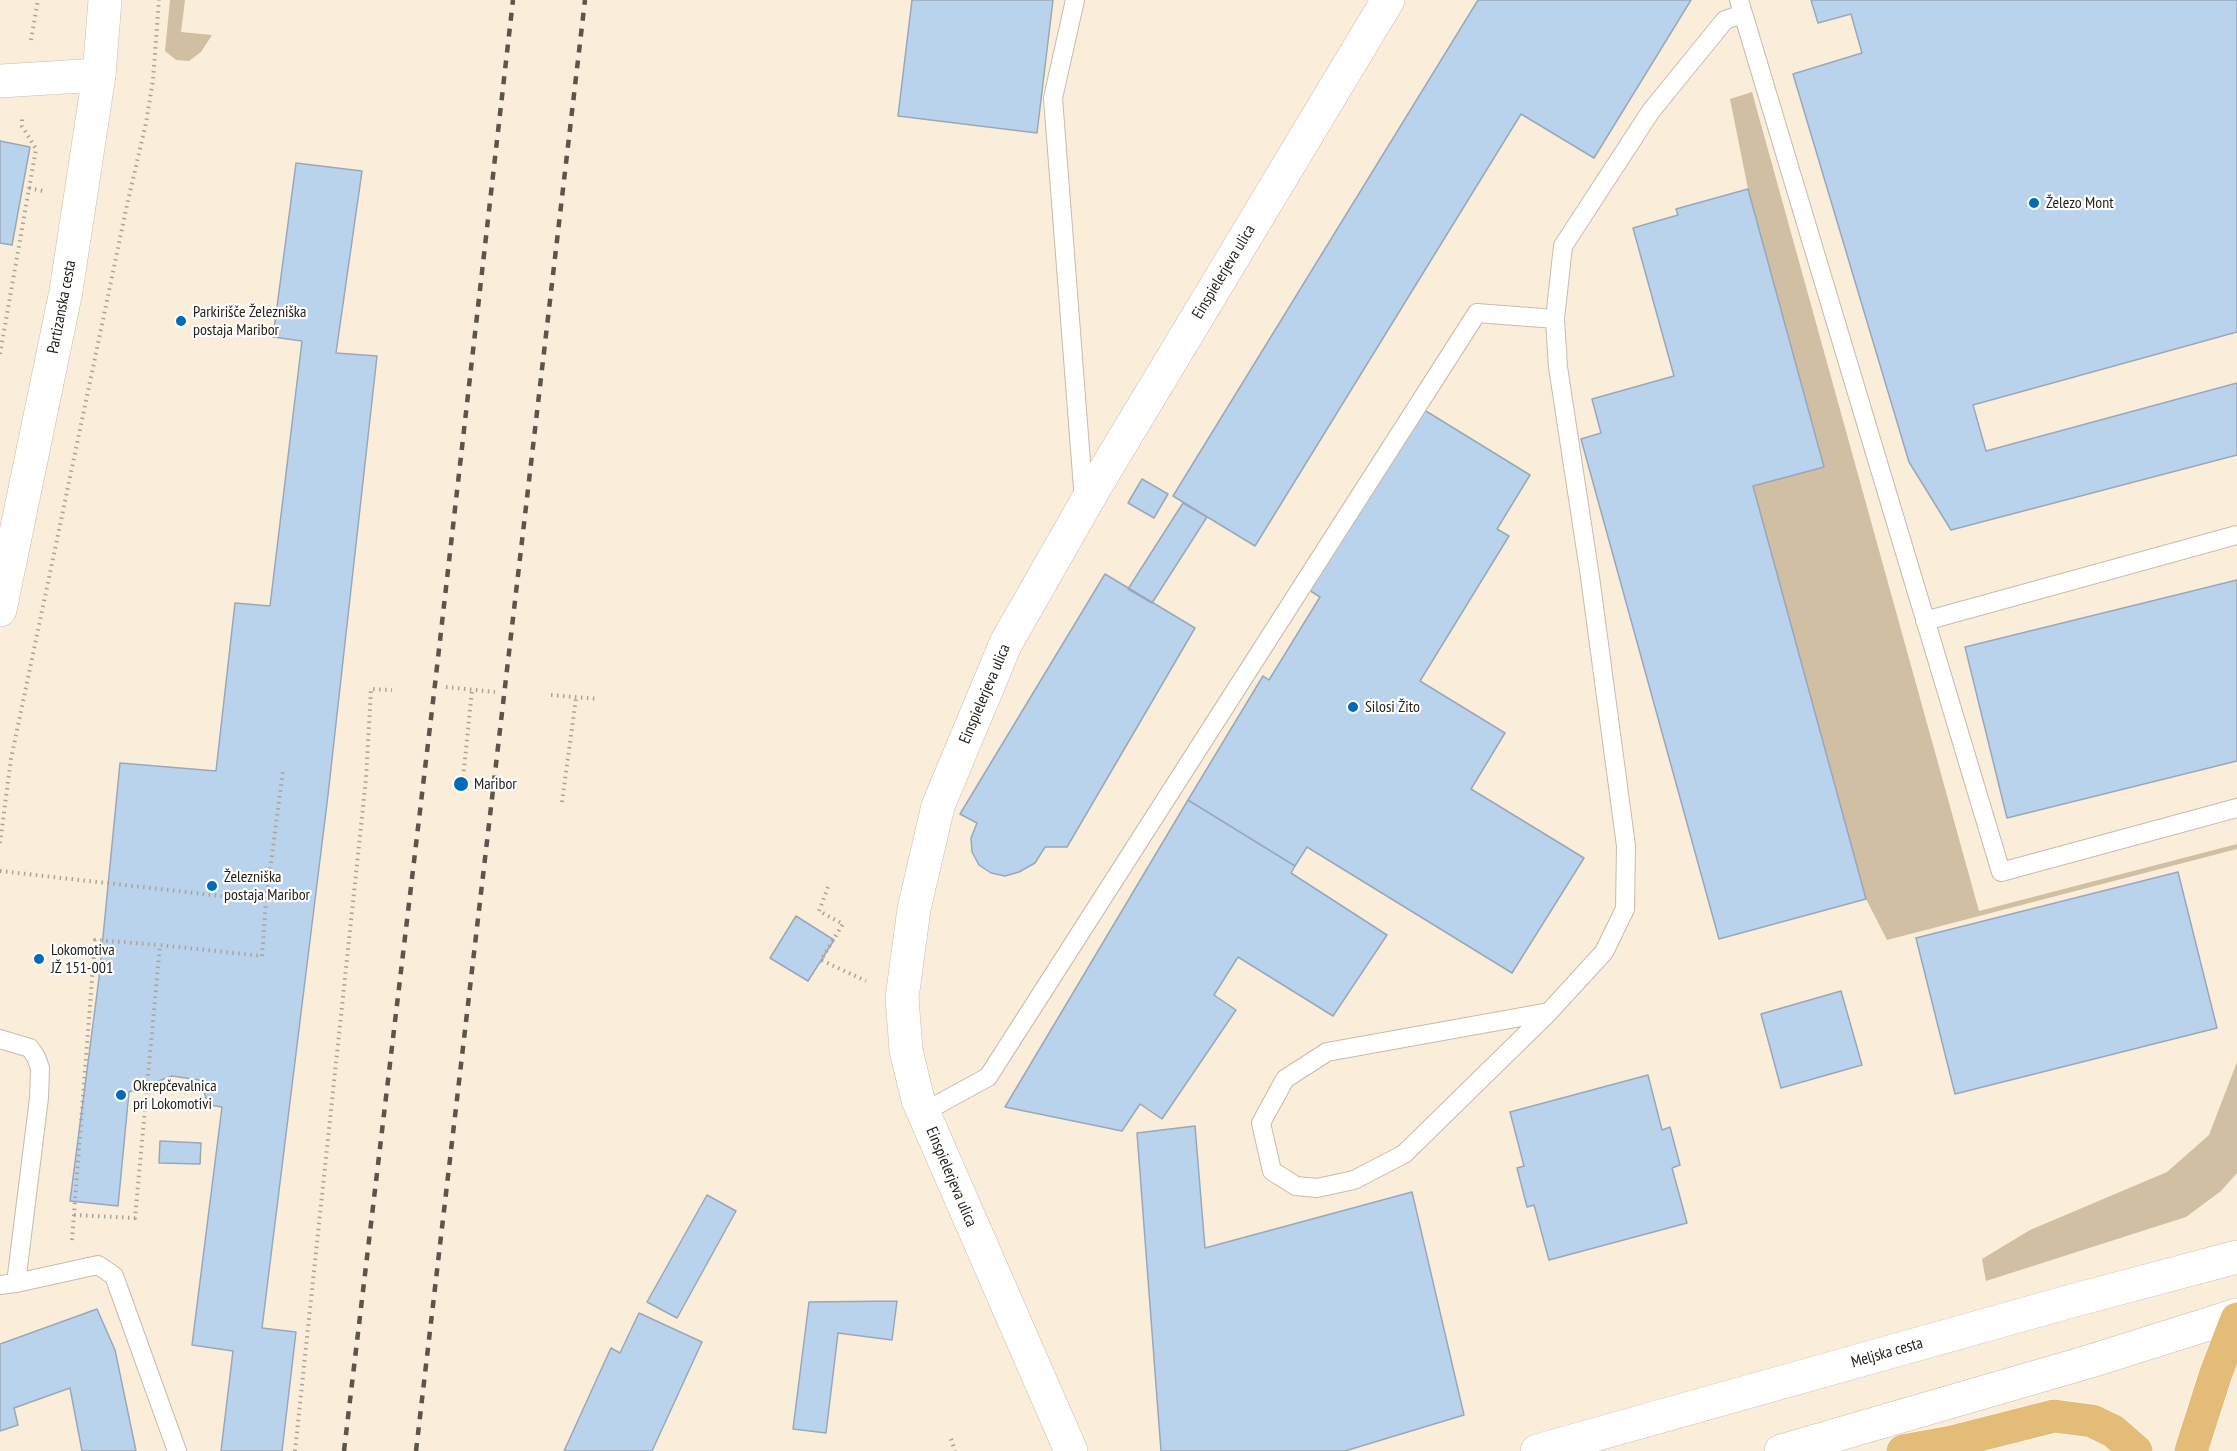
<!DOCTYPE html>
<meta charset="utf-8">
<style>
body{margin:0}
canvas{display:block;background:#faeeda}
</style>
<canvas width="2237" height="1451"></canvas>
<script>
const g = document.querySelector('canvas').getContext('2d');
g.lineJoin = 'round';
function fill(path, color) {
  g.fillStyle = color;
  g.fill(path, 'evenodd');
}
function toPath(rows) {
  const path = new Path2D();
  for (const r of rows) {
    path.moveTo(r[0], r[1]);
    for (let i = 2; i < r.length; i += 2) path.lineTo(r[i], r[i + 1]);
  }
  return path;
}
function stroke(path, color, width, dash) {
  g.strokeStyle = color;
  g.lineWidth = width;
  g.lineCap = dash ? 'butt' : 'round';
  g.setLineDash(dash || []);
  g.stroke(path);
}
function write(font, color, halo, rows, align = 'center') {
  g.font = font + ' "PT Sans Narrow",sans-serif';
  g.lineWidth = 4.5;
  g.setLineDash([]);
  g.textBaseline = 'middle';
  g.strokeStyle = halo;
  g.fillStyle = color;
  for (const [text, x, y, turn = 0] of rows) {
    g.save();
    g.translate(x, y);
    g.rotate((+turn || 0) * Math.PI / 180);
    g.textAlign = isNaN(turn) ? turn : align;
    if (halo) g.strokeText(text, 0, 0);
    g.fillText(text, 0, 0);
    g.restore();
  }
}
const green = toPath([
 [170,0,185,0,181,32,212,35,201,52,189,61,176,60,165,51],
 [1752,92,1979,911,2237,844,2237,849,1887,940,1866,899,1753,486,1824,466,1748,189,1730,99],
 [2237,1062,2237,1173,2221,1191,2186,1217,1986,1281,1982,1259,2030,1230,2167,1172,2209,1135]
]);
const building = toPath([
 [912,0,1053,0,1037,133,898,116,912,0],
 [1478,0,1691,0,1594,158,1521,114,1255,546,1173,496,1478,0],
 [1811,0,2237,0,2237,332,1973,405,1986,451,2237,383,2237,455,1951,530,1909,462,1793,74,1862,53,1851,14,1818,23,1811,0],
 [0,141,30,147,12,245,0,243,0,141],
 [296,163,362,171,336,353,377,356,328,795,262,1328,296,1332,282,1451,221,1451,233,1351,192,1345,222,1107,209,1105,199,1080,172,1076,129,1092,118,1206,70,1201,99,978,120,763,216,771,235,603,270,606,302,341,273,337,296,163],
 [1748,189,1824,467,1753,486,1866,899,1719,939,1581,439,1601,433,1592,399,1674,376,1633,228,1678,215,1676,209,1748,189],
 [1421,408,1530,475,1497,529,1509,536,1420,681,1505,733,1471,789,1584,858,1512,973,1307,847,1295,866,1188,800,1263,676,1269,680,1320,597,1309,590,1421,408],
 [1142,479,1168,494,1154,518,1128,503,1142,479],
 [1183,503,1207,517,1152,603,1128,589,1183,503],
 [1105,574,1195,628,1067,847,1045,847,1035,863,1019,872,1005,876,991,873,979,865,972,852,971,838,977,823,960,814,1105,574],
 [2237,580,2237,761,2007,818,1965,647,2237,580],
 [1188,800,1295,866,1291,873,1387,935,1333,1016,1238,957,1214,995,1236,1010,1162,1119,1140,1104,1122,1131,1005,1107,1188,800],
 [2178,872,2217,1028,1955,1094,1916,938,2178,872],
 [796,916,834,940,808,981,770,958,796,916],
 [1841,991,1862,1065,1781,1088,1761,1014,1841,991],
 [1648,1075,1662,1130,1670,1127,1680,1165,1672,1168,1687,1223,1549,1260,1534,1205,1527,1207,1517,1168,1524,1166,1510,1112,1648,1075],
 [1195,1126,1205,1248,1412,1192,1464,1415,1345,1451,1161,1451,1137,1133,1195,1126],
 [160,1141,201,1143,200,1164,159,1163,160,1141],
 [707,1195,736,1211,677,1318,647,1302,707,1195],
 [897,1301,892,1340,838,1333,826,1433,793,1429,809,1302,897,1301],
 [97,1309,115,1350,136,1451,82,1451,70,1388,14,1408,18,1425,0,1431,0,1344,97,1309],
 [639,1313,702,1342,652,1451,564,1451,611,1348,620,1353,639,1313]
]);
const path = toPath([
 [31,40,38,0],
 [29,188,43,191],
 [0,354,36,149,22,126,22,119],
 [446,687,495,692],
 [551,695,598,699],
 [462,789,472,690],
 [562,802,576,698],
 [0,843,11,759,127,205,146,123,153,80,159,0],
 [0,871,266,901,283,771],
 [828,887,819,911,843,924,821,960,866,981],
 [74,1215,135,1218,160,945,262,956,266,901],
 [72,1240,95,940,160,945],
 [951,1439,955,1451],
 [295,1451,366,779,371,689,392,690]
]);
const lane = toPath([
 [1075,0,1053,98,1084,501],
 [1739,0,2001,872,2237,808],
 [1925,621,2237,535],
 [1549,1012,1327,1052,1285,1079,1261,1123,1272,1171,1296,1186,1317,1188,1354,1180,1404,1154,1549,1012,1604,952,1625,909,1626,846,1590,577,1558,367,1555,319,1563,246,1651,111,1725,20,1743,14],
 [0,1039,30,1048,36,1057,40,1068,39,1098,16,1283],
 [924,1112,988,1077,1477,313,1555,319],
 [0,1285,16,1283,98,1265,114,1276,177,1451]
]);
const street = toPath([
 [0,81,99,75],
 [1071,1451,918,1100,906,1050,902,998,914,909,938,806,1006,643,1095,487,1388,0]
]);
const secondary = toPath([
 [0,610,66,291,99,75,105,0],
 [1537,1451,2075,1300,2237,1257],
 [1781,1451,2091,1361,2237,1315]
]);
const highway = toPath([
 [1903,1451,1952,1442,2054,1416,2092,1421,2113,1431,2136,1451],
 [2191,1451,2216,1373,2237,1319]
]);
const rail = toPath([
 [344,1451,434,693,513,0],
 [416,1451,585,0]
]);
const markers = [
 [2034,203,6,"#026bb7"],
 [181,321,6,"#026bb7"],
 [1353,707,6,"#026bb7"],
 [461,784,8,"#026bb7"],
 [212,886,6,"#026bb7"],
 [39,959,6,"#026bb7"],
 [121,1095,6,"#026bb7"]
];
const poiNames = [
 ["Železo Mont",2046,203],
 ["Parkirišče Železniška",193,312],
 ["postaja Maribor",193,330],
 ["Silosi Žito",1365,707],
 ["Maribor",474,784],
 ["Železniška",224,877],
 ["postaja Maribor",224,895],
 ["Lokomotiva",51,950],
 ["JŽ 151-001",51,968],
 ["Okrepčevalnica",133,1086],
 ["pri Lokomotivi",133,1104]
];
const streetNames = [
 ["Einspielerjeva ulica",1224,272,-59],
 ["Partizanska cesta",62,307,-79],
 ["Einspielerjeva ulica",985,694,-67],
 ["Einspielerjeva ulica",951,1177,67],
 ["Meljska cesta",1887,1353,-16]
];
fill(green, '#d0bfa3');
fill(building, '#bad3ed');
stroke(building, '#99a8b8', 1.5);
stroke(lane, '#c7bca9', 20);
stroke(street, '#c7bca9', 34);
stroke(secondary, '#c7bca9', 34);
stroke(highway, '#fff', 34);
stroke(path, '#ada394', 4, [1.5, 4.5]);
stroke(lane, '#fff', 18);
stroke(street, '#fff', 33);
stroke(secondary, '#fff', 33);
stroke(highway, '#e3bd78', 33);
stroke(rail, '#5b554b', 4.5, [8, 8]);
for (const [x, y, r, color] of markers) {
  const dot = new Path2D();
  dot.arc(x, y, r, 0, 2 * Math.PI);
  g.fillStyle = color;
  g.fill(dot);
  stroke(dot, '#fff', 2);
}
write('16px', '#26221b', '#fff', poiNames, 'left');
write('16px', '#26221b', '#fff', streetNames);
</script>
